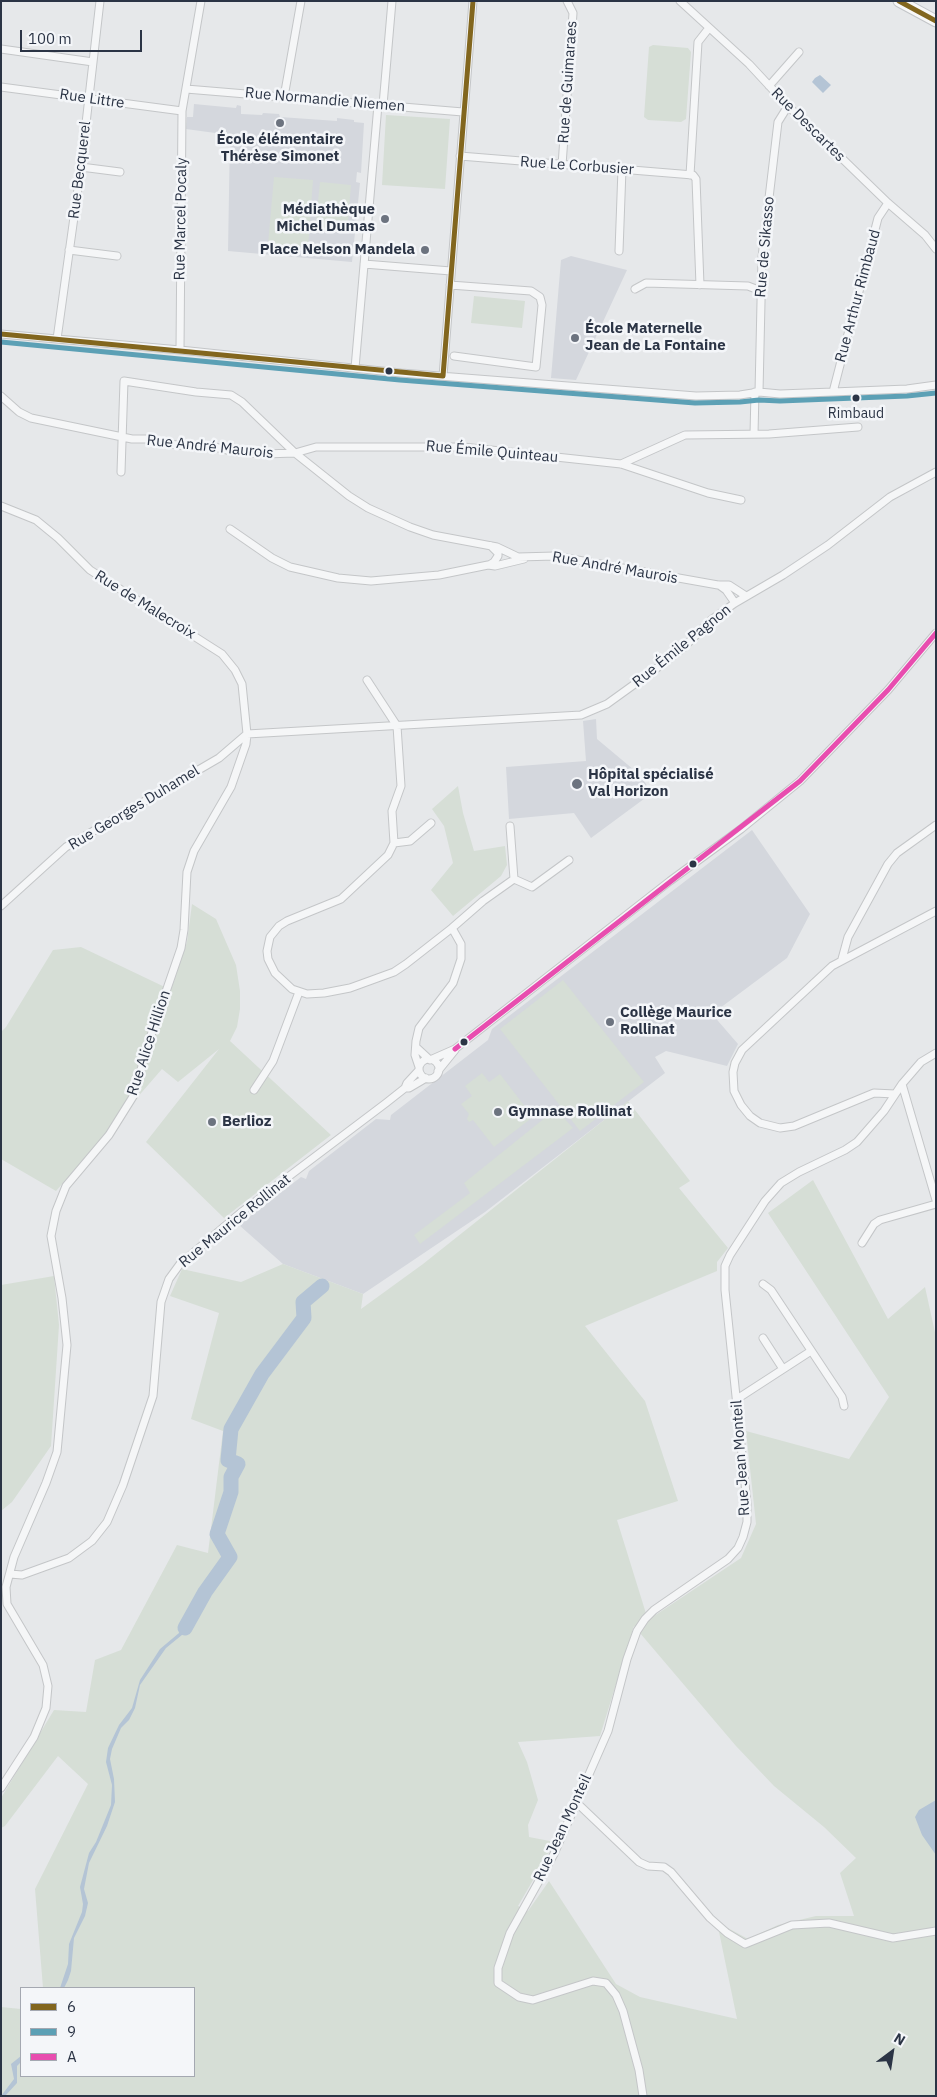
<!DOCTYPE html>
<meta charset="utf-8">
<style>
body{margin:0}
#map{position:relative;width:937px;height:2097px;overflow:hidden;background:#e6e8ea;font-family:"IBM Plex Sans",sans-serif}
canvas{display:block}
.frame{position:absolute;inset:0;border:2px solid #2b3445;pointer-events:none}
.legend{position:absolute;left:20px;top:1987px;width:175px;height:90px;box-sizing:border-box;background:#f4f6f9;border:1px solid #a4a8b1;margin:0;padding:6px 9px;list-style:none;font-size:15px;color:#2b3445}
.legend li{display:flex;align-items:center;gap:10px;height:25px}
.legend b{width:25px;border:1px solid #a4a8b1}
.north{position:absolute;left:867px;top:2027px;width:50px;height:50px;-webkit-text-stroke:4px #f4f6f9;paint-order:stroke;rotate:31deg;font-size:14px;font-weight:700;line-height:20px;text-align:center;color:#2b3445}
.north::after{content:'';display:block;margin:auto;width:18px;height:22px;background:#2b3445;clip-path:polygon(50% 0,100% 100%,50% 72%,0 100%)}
.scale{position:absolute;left:20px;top:30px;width:122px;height:22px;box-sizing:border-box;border:2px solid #2b3445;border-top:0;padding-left:6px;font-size:15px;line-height:18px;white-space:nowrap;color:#2b3445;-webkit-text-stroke:4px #f4f6f9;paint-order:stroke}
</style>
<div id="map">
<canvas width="937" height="2097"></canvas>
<div class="frame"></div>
<ul class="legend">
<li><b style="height:6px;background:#82661e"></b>6</li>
<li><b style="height:6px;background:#5ca0b5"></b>9</li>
<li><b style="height:6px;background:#e84daf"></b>A</li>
</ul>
<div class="north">N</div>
<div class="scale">100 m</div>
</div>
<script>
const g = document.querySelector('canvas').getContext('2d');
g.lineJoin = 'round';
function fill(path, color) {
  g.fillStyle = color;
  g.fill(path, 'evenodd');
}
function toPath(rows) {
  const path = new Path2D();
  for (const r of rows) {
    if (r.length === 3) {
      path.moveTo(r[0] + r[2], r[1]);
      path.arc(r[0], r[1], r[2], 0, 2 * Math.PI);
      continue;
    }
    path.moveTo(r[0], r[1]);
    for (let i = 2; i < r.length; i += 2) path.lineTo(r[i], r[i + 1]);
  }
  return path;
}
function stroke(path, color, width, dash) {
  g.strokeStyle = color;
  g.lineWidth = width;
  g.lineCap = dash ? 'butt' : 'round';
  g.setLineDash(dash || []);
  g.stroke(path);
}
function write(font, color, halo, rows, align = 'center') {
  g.font = font + ' "IBM Plex Sans",sans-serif';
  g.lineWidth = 5;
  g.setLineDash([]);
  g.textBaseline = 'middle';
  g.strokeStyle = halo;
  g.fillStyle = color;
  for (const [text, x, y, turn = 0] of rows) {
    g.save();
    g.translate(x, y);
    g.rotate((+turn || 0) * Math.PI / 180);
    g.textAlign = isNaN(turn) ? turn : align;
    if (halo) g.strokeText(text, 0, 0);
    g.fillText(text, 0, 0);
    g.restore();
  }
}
const built = toPath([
 [194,104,236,108,237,105,241,106,241,114,262,115,263,113,279,114,280,117,337,121,337,118,354,120,354,122,364,123,361,173,357,172,356,182,360,183,352,262,228,251,230,135,186,129,187,117,193,117],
 [571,256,627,270,576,380,551,378,561,260],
 [596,719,597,739,640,775,652,793,591,838,574,813,509,819,506,767,586,761,583,721],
 [752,830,810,914,787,958,712,1014,738,1044,727,1066,666,1051,655,1057,665,1073,485,1212,363,1294,283,1264,239,1225,301,1177,306,1179,309,1171,376,1119,390,1120,391,1115,488,1040,492,1029]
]);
const green = toPath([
 [653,45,688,48,691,52,686,119,681,122,648,120,644,117,649,47],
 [386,115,450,119,445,189,382,185],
 [274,177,313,180,308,247,268,244],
 [320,182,351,185,347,233,315,230],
 [474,296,525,301,522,328,471,323],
 [458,786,463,813,474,851,505,846,507,865,501,876,453,916,431,890,453,863,444,826,432,809],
 [192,904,216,919,236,965,240,991,240,1009,237,1027,230,1041,331,1135,224,1218,146,1142,219,1049,178,1082,162,1069,56,1191,1,1159,1,1032,6,1027,53,950,81,947,171,990,187,942],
 [563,980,644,1082,580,1131,500,1029],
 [482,1073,489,1082,500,1074,533,1117,494,1147,473,1120,469,1122,467,1119,469,1114,461,1104,472,1096,465,1086],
 [628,1101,690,1181,679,1188,728,1248,717,1262,717,1271,585,1326,645,1401,678,1501,617,1520,648,1620,741,1558,756,1524,746,1431,849,1459,889,1397,768,1213,813,1180,888,1319,925,1287,936,1337,936,2096,1,2096,1,2007,21,2009,21,2076,194,2076,194,1988,43,1988,35,1889,88,1784,58,1756,5,1826,1,1828,1,1798,54,1710,86,1712,95,1660,121,1650,177,1545,208,1553,223,1431,191,1419,219,1313,170,1296,182,1269,241,1282,283,1264,363,1294,361,1309,423,1264],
 [634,1626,736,1746,774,1786,824,1827,856,1858,840,1873,854,1916,816,1916,778,1925,748,1939,717,1922,737,2019,640,1997,616,1984,549,1881,528,1911,518,1906,555,1842,529,1837,528,1825,538,1800,527,1762,518,1742,600,1736],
 [556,1109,573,1128,420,1244,414,1235,470,1193,464,1183],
 [54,1276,59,1325,51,1446,12,1502,1,1511,1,1285]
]);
const water = toPath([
 [820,75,831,85,823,93,812,82,815,78],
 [185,1628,188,1630,166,1648,140,1685,135,1708,129,1720,121,1728,112,1749,110,1759,114,1779,115,1802,107,1826,89,1863,84,1889,88,1903,85,1916,74,1938,71,1971,68,1980,64,1988,60,1988,68,1964,69,1944,82,1912,83,1904,80,1887,89,1853,96,1842,111,1805,112,1785,106,1762,108,1748,119,1725,132,1708,140,1680,160,1649],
 [936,1800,936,1855,922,1835,915,1817,919,1810],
 [21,2056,21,2062,17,2066,17,2083,5,2096,1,2096,14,2079,11,2064]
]);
const river = toPath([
 [185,1628,205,1592,230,1557,217,1534,231,1492,231,1477,238,1464,228,1460,231,1429,262,1374,304,1318,303,1302,322,1286]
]);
const minor = toPath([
 [680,1,749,64,788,106,888,203,925,235,936,249],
 [1,49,93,62],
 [769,86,799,52],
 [1,87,182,111],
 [186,89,463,112],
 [284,97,301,1],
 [383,105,392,1],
 [460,156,693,175,696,179,700,285],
 [562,165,573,13,567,1],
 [81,167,120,172],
 [690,175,698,42,709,28],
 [69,250,117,256],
 [619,251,622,169],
 [364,264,451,271],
 [450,285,531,291,540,297,542,305,536,367,454,356],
 [635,289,646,283,748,286,761,291],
 [1,334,180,350,401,373,696,396,740,395,759,392,780,394,833,392,907,389,936,385],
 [57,339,81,167,100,1],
 [180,350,182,111,201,1],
 [355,368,378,105],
 [443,376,473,1],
 [759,392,762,257,778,122,788,106],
 [833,392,878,218,888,203],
 [1,396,19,412,31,418,132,439,149,439,169,444,195,447,210,446,236,452,264,454,295,453,316,447,463,447,621,464,708,493,741,500],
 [754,434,755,392],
 [621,464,685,435,769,434,858,427],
 [121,472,124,381,196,392,231,395,242,402,295,453,349,496,368,508,410,527,433,535,497,547,518,557,555,556,718,585,729,585,746,596],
 [1,506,36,520,58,538,90,570,222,654,235,670,242,684,247,734,246,744,231,787,194,851,187,872,184,930,181,948,149,1041,134,1095,109,1135,66,1186,56,1211,51,1236,62,1298,67,1345,57,1452,46,1483,14,1557,6,1587,7,1604,43,1665,48,1686,46,1708,34,1737,1,1788],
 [230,529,272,558,290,567,338,578,371,581,439,575,488,565,495,566,524,559],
 [489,565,494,562,498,556,498,553,491,546],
 [719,585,726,590,735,603],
 [367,680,397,726,401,786,392,811,394,843,388,855,341,899,287,921,279,926,270,937,267,951,268,959,275,973,292,989,307,994,324,993,350,988,394,972,406,964,452,928,461,944,461,959,453,983,419,1028,416,1041,415,1055,419,1067],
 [247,734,581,715,607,704,668,660,683,648,711,620,735,603,783,575,828,545,890,497,936,472],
 [394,843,410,841,431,823],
 [514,879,532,887,569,860],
 [1,906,66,847,219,758,247,734],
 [452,928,483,901,514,879,510,826],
 [842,959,848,937,888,864,897,853,936,825],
 [416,1047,430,1060,455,1049,670,881,741,829,800,781,888,690,936,633],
 [429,1069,10],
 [438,1071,455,1050],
 [902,1084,936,1200],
 [405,1088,407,1083,419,1070],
 [254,1090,273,1061,299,992],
 [895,1094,874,1093,794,1126,780,1128,760,1123,750,1116,741,1105,734,1091,733,1072,735,1063,742,1050,832,966,936,911],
 [862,1243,874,1224,880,1220,936,1204],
 [763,1284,771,1290,842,1397,844,1406],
 [763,1338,783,1369],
 [737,1399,811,1351],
 [10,1574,22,1575,69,1558,92,1541,107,1522,123,1485,153,1396,161,1302,169,1279,180,1264,243,1211,386,1103,405,1088,409,1088,426,1078],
 [576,1802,639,1862,648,1866,664,1867,671,1872,710,1918,727,1933,745,1944,792,1925,829,1923,893,1938,936,1931],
 [643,2096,639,2070,623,2011,616,1995,606,1983,593,1981,533,2000,519,1997,498,1983,498,1968,510,1933,554,1854,608,1731,627,1659,637,1631,645,1619,654,1610,728,1559,738,1548,743,1537,747,1522,747,1503,725,1290,725,1266,730,1255,765,1201,781,1183,799,1172,845,1150,857,1142,884,1111,902,1084,921,1062,936,1053]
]);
const primary = toPath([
 [899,1,936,21]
]);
const bus1 = toPath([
 [899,1,936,21],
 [1,334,443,376],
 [443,376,473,1]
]);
const bus2 = toPath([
 [1,342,400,380,695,403,740,402,759,400,780,401,907,396,936,393]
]);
const bus3 = toPath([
 [455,1049,800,781,888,690,936,633]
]);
const markers = [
 [280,123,5,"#6c737f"],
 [385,219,5,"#6c737f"],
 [425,250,5,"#6c737f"],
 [575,338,5,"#6c737f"],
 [389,371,4.5,"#2b3445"],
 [856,398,4.5,"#2b3445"],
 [577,784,6,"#6c737f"],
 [693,864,4.5,"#2b3445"],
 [610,1022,5,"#6c737f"],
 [464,1042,4.5,"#2b3445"],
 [498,1112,5,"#6c737f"],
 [212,1122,5,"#6c737f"]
];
const busNames = [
 ["Rimbaud",856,414]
];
const streetNames = [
 ["Rue de Guimaraes",568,82,-86],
 ["Rue Littre",92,99,8],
 ["Rue Normandie Niemen",325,100,5],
 ["Rue Descartes",808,125,45],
 ["Rue Le Corbusier",577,166,4],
 ["Rue Becquerel",80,170,-83],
 ["Rue Marcel Pocaly",181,219,-89],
 ["Rue de Sikasso",765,247,-85],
 ["Rue Arthur Rimbaud",858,296,-75],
 ["Rue André Maurois",210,447,6],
 ["Rue Émile Quinteau",492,452,5],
 ["Rue André Maurois",615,568,10],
 ["Rue de Malecroix",145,605,32],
 ["Rue Émile Pagnon",682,646,-39],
 ["Rue Georges Duhamel",134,808,-31],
 ["Rue Alice Hillion",149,1043,-72],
 ["Rue Maurice Rollinat",235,1221,-39],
 ["Rue Jean Monteil",741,1458,-94],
 ["Rue Jean Monteil",563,1828,-65]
];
const poiNames = [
 ["École élémentaire",280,140,"center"],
 ["Thérèse Simonet",280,157,"center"],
 ["Médiathèque",375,210,"right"],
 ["Michel Dumas",375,227,"right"],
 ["Place Nelson Mandela",415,250,"right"],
 ["École Maternelle",585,329],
 ["Jean de La Fontaine",585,346],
 ["Hôpital spécialisé",588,775],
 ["Val Horizon",588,792],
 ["Collège Maurice",620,1013],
 ["Rollinat",620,1030],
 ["Gymnase Rollinat",508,1112],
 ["Berlioz",222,1122]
];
fill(built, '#d4d7dd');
fill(green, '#d6ded6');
fill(water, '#b4c4d5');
stroke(river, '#b4c4d5', 15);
stroke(minor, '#c4c6c8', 9);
stroke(primary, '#c2c5c8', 13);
stroke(minor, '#f5f6f7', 7);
stroke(primary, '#f8f8f8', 11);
stroke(bus1, '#82661e', 5);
stroke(bus2, '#5ca0b5', 5);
stroke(bus3, '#e84daf', 5);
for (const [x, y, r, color] of markers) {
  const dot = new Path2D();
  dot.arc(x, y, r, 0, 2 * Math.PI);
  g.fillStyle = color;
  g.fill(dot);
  stroke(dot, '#f4f6f9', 2);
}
write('14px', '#2b3445', '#f4f6f9', busNames);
write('15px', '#2b3445', '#f4f6f9', streetNames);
write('bold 15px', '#2b3445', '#f4f6f9', poiNames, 'left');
</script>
